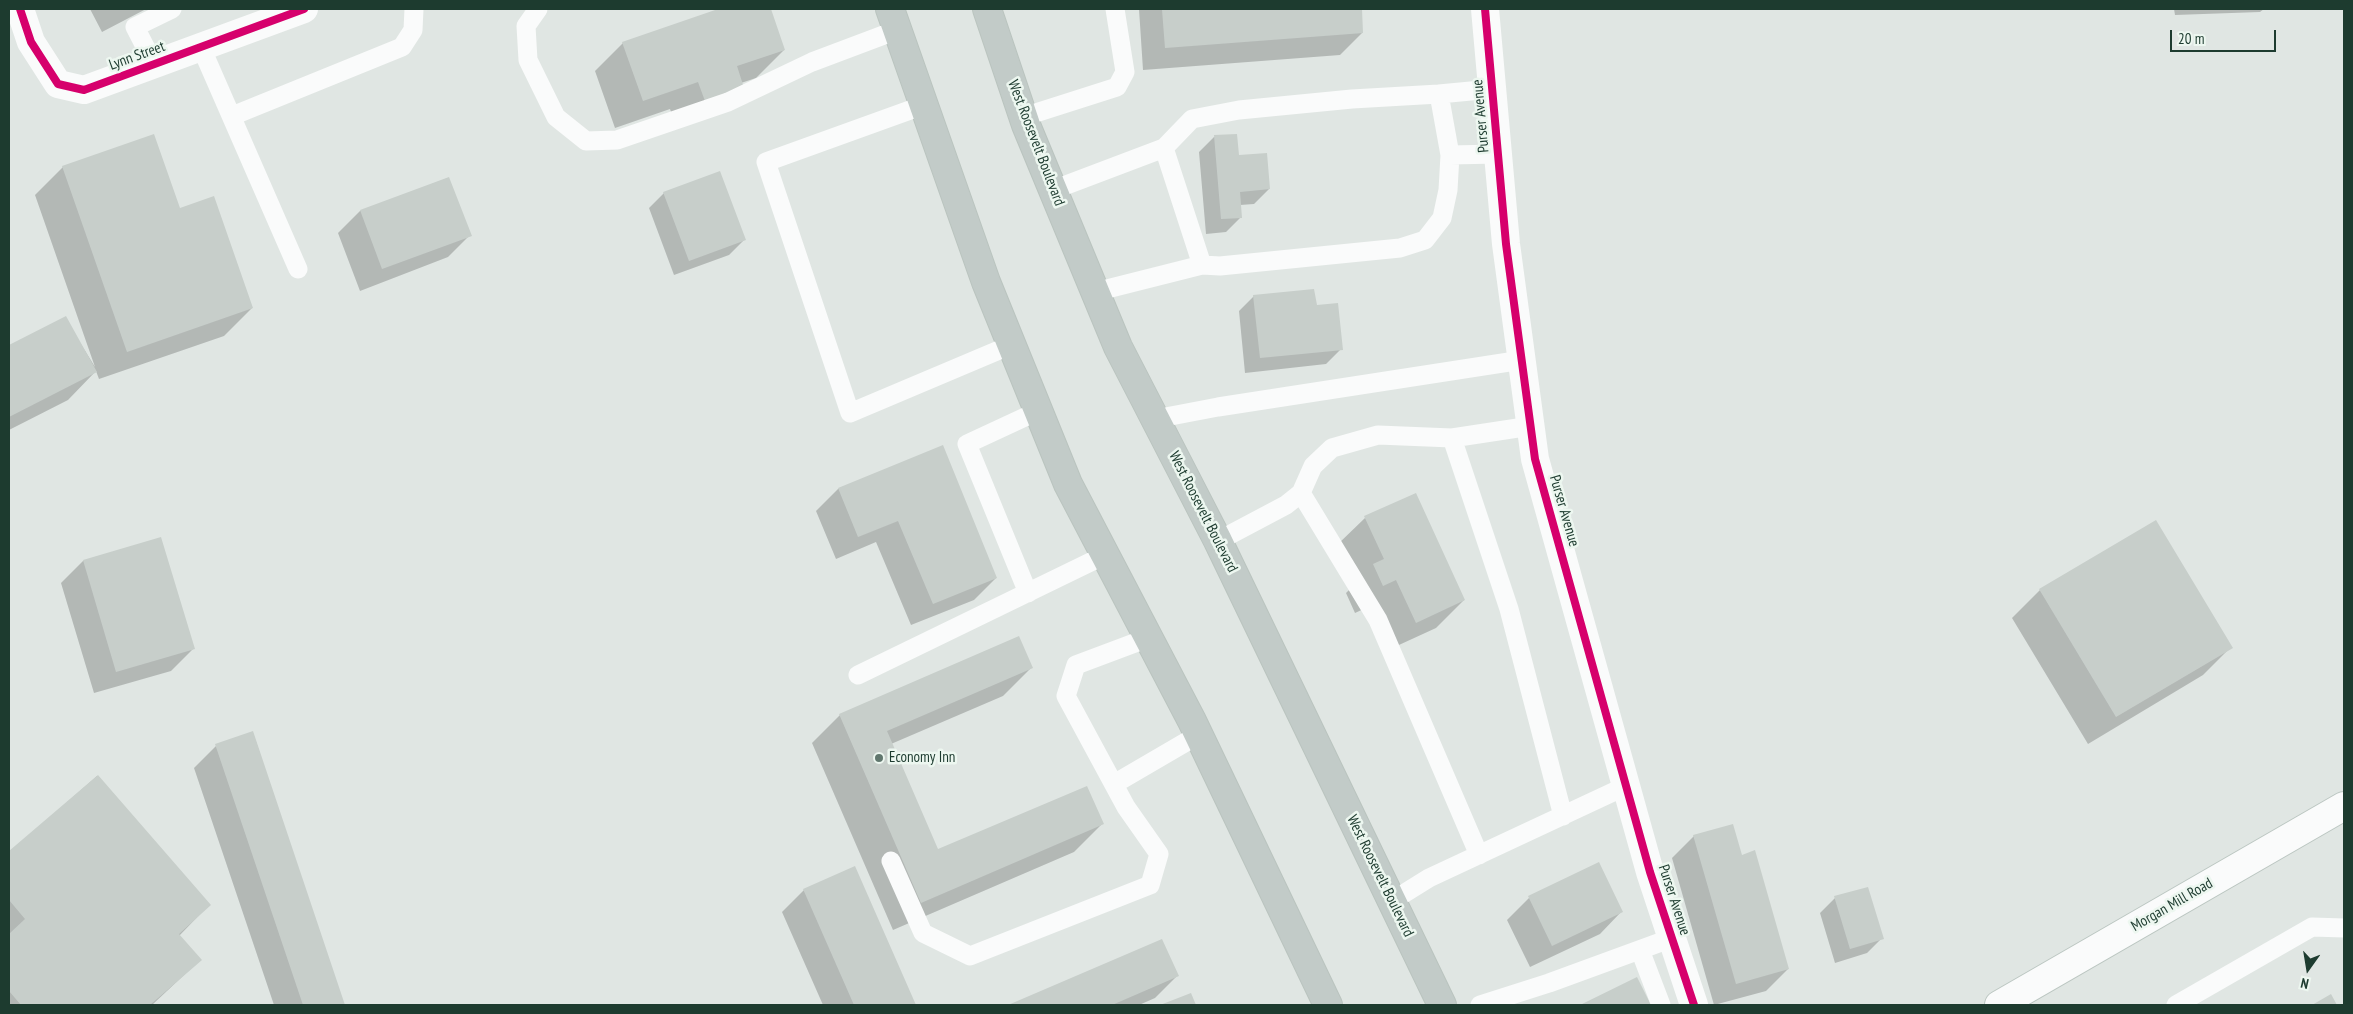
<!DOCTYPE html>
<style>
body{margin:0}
#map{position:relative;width:2353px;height:1014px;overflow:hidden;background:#e0e6e3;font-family:"PT Sans Narrow",sans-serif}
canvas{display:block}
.frame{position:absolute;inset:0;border:10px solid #1d3b2f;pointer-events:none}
.north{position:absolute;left:2283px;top:944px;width:50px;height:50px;-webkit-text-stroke:4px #edf7f0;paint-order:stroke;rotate:193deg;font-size:14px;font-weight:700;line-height:20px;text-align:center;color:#1d3b2f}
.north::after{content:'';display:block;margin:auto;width:18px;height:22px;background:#1d3b2f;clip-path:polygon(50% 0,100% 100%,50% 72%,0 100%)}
.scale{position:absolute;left:2170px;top:30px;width:106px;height:22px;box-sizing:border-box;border:2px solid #1d3b2f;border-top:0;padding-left:6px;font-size:15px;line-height:18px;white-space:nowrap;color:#1d3b2f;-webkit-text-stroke:4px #edf7f0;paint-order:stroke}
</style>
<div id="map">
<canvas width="2353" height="1014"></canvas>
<div class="frame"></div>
<div class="north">N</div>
<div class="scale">20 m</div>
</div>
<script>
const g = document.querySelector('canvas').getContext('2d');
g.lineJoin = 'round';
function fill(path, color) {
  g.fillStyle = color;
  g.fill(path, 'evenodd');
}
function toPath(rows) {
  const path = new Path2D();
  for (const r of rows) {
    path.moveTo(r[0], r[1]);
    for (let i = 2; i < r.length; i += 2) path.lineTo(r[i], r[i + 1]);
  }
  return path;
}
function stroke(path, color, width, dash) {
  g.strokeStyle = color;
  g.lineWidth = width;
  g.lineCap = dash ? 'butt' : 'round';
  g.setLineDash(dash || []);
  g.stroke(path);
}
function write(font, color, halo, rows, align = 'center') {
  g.font = font + ' "PT Sans Narrow",sans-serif';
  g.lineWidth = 5;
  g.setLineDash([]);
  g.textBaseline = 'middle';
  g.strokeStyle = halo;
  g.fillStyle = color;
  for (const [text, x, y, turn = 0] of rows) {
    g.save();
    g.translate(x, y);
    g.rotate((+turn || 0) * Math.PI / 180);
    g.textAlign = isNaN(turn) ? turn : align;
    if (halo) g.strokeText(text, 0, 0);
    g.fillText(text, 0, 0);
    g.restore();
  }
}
const shadow = toPath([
 [90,9,146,9,102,32],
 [722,9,769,9,784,50,756,78,741,83,677,129,670,109,615,128,595,71,623,43],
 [1139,9,1360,9,1362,33,1340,55,1143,70],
 [2174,9,2264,9,2260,12,2175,15],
 [1236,135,1238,156,1269,189,1254,204,1240,205,1241,217,1226,232,1206,234,1199,152,1214,137],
 [63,167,179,210,252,308,224,336,99,379,96,371,68,400,9,430,9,347,65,318,95,367,35,195],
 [448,178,470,235,448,257,360,291,338,233,360,211],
 [664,193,744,240,729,255,674,275,649,208],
 [1254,296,1316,306,1341,349,1326,364,1245,373,1239,311],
 [942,447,996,578,974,600,911,625,876,542,836,559,816,511,838,489],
 [1415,494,1464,600,1436,628,1388,650,1368,607,1355,613,1346,593,1355,584,1337,545,1365,518],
 [160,538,193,649,171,671,94,693,61,583,83,561],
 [2040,590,2231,647,2203,675,2088,744,2012,618],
 [1031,668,1003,696,891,744,938,851,1102,824,1074,852,893,930,812,743,840,715],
 [253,733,344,1005,274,1005,194,768,216,746],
 [97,776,209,905,179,936,200,960,152,1005,9,1005,9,853],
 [1694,836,1741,856,1788,969,1766,991,1714,1005,1672,858],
 [855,868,915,1005,823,1005,782,912,804,890],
 [1529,898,1622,911,1600,934,1530,967,1507,920],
 [1835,898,1882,938,1867,953,1835,963,1820,913],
 [1162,941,1177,976,1155,998,1139,1005,1011,1005],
 [1636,979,1650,1005,1583,1005]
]);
const building = toPath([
 [718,9,771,9,785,50,737,66,744,88,705,101,698,82,643,101,622,42],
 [1162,9,1362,9,1363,33,1165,48],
 [154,134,180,208,214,196,253,308,127,352,62,166],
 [1237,134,1239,155,1267,153,1270,189,1240,192,1242,218,1221,219,1214,135],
 [720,171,746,240,689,261,663,192],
 [449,177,472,236,382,269,360,210],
 [1314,289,1317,305,1338,303,1343,350,1260,358,1253,295],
 [66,316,97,372,9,417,9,345],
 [943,445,997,578,933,604,898,521,858,537,838,488],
 [1416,493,1465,600,1416,623,1396,580,1383,586,1373,564,1384,559,1364,516],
 [2156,520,2233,648,2116,717,2039,589],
 [161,537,195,649,116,672,83,560],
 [1019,636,1033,668,887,731,938,849,1087,786,1104,824,921,903,839,714],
 [253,731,345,1005,303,1005,215,744],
 [98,775,211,905,179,934,202,960,150,1005,21,1005,9,991,9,934,25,919,9,900,9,851],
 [1733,824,1742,855,1755,850,1789,969,1736,984,1693,835],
 [1599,862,1623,912,1552,946,1528,896],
 [855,866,916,1005,854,1005,803,889],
 [1868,887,1884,939,1850,949,1834,896],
 [1162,939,1179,976,1112,1005,1008,1005],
 [1637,977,1651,1005,1580,1005],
 [1191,993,1196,1005,1160,1005],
 [2331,994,2337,1005,2312,1005]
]);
const service = toPath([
 [538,9,526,26,528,60,556,117,586,141,617,140,728,102,812,62,897,30],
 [201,47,298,269],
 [154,64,135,27,172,9],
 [1439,94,1492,89],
 [924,105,766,162,850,413,1011,345],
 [232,116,402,47,413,30,414,9],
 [1023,117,1117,87,1125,72,1115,9],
 [1164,148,1202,265],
 [1450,155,1498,154],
 [1053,190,1164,148,1192,119,1239,110,1352,99,1439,94,1450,155,1448,190,1442,218,1425,240,1400,248,1220,266,1202,265,1095,292],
 [1155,419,1218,407,1522,360],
 [1452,438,1531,426],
 [1301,493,1378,620,1479,855],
 [1218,541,1286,505,1301,493,1313,466,1332,448,1378,435,1452,438,1509,609,1563,816],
 [1028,593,967,444,1038,411],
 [858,675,1105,555],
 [1114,784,1198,735],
 [891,861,923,933,970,956,1150,885,1159,854,1126,807,1066,696,1076,665,1148,638],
 [1392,901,1429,878,1626,786],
 [1640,950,1661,1005],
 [1480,1005,1549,983,1672,938],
 [2176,1005,2312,927,2344,928]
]);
const minor = toPath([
 [20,9,31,42,58,84,84,90,304,9],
 [1485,9,1506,244,1535,459,1650,872,1694,1005]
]);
const secondary = toPath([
 [1999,1005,2344,806]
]);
const trunk = toPath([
 [890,9,986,282,1068,484,1192,721,1328,1005],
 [987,9,1026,125,1118,347,1218,541,1442,1005]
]);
const cycleway = toPath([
 [20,9,31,42,58,84,84,90,304,9],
 [1485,9,1506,244,1535,459,1650,872,1694,1005]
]);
const markers = [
 [879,758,5,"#61776e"]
];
const streetNames = [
 ["Lynn Street",137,56,-20],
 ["Purser Avenue",1481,116,-95],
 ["West Roosevelt Boulevard",1036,143,69],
 ["Purser Avenue",1564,511,74],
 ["West Roosevelt Boulevard",1203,512,63],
 ["West Roosevelt Boulevard",1380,876,64],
 ["Purser Avenue",1674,900,72],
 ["Morgan Mill Road",2172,905,-30]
];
const poiNames = [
 ["Economy Inn",889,758]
];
fill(shadow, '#0003');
fill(building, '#c7ceca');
stroke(secondary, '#bbc6c1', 30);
stroke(trunk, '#bac4bf', 30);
stroke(service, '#fafbfb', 19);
stroke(minor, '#fafbfb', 28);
stroke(secondary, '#fafbfb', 28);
stroke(trunk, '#c2cbc8', 28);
stroke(cycleway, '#d6006c', 8);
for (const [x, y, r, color] of markers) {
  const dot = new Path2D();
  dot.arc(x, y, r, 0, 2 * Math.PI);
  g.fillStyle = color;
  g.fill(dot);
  stroke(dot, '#edf7f0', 2);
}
write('15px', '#1d3b2f', '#edf7f0', streetNames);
write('15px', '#1d3b2f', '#edf7f0', poiNames, 'left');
</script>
